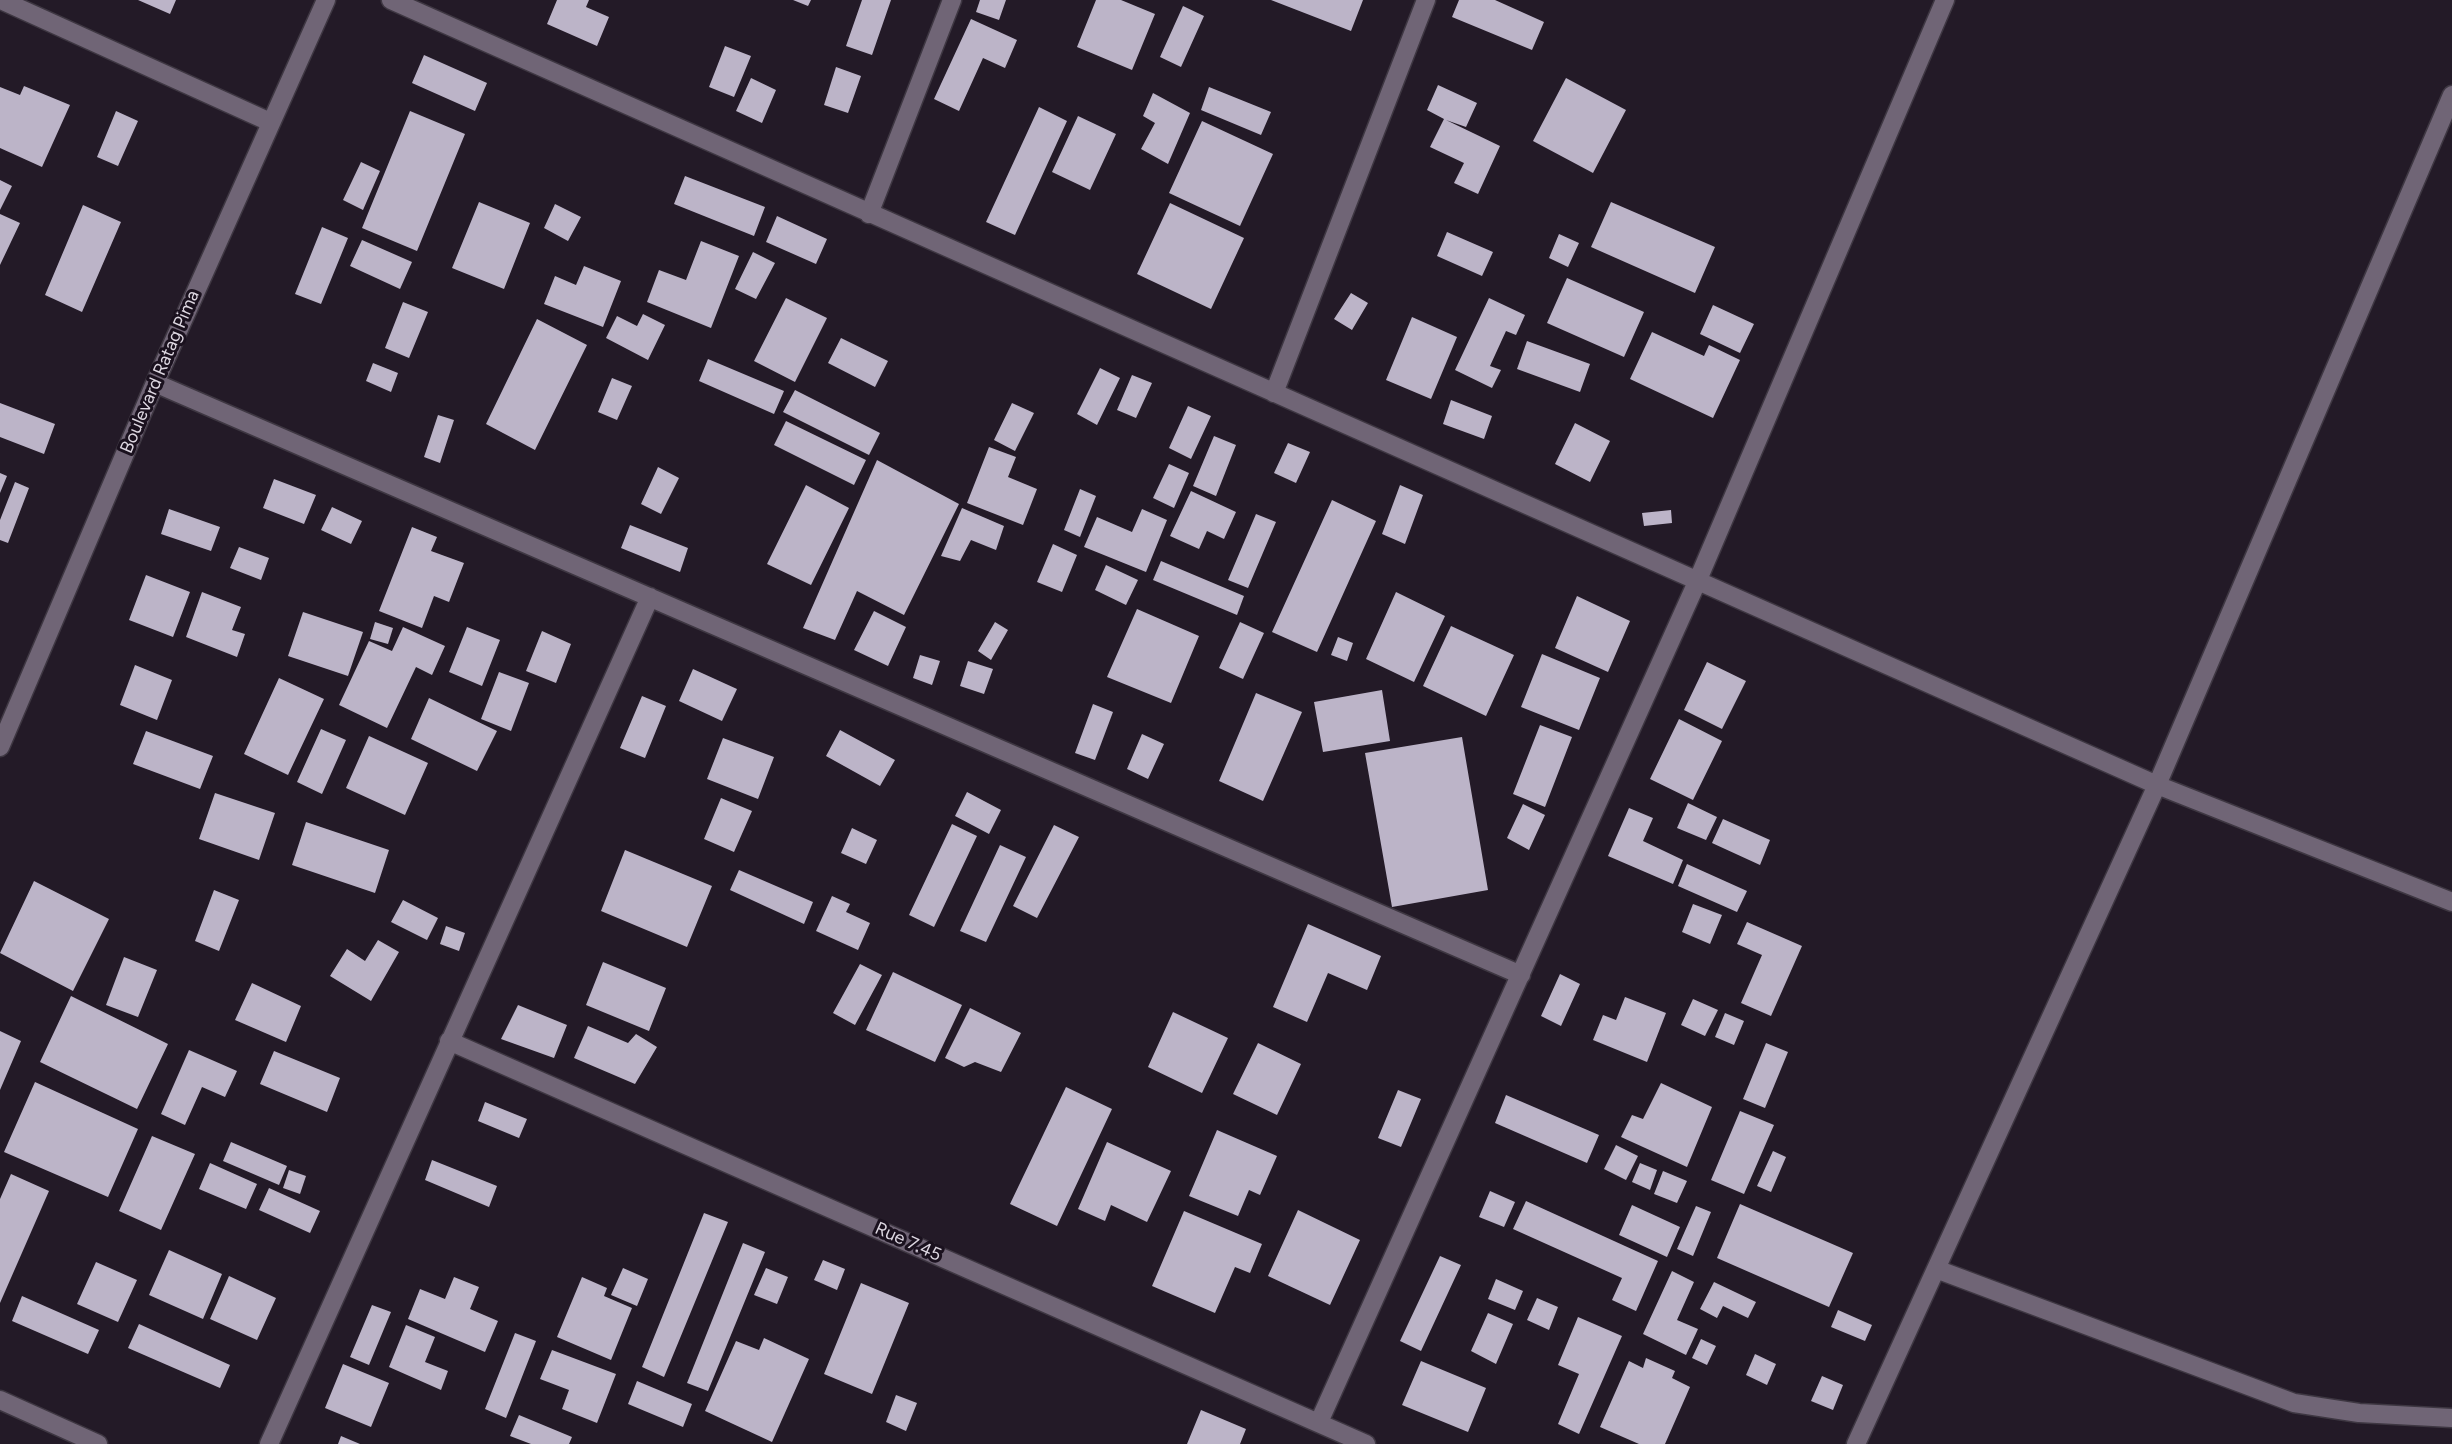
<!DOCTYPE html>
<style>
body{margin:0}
canvas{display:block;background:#231a27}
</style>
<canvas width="2452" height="1444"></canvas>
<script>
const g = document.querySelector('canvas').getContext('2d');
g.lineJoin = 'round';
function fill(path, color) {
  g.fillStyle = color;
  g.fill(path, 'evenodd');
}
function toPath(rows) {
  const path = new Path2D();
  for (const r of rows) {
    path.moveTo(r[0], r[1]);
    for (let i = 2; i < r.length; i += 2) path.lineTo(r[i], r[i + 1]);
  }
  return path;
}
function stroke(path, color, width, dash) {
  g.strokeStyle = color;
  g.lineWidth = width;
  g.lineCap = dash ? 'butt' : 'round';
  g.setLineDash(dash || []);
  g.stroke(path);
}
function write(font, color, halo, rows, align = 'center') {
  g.font = font + ' Figtree,sans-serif';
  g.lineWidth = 6;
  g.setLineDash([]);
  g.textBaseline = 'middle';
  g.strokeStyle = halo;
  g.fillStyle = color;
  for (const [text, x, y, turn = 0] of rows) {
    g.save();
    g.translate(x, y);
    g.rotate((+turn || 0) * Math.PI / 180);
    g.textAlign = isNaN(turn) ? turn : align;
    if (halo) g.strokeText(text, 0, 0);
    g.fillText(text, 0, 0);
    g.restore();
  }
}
const building = toPath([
 [138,0,176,0,170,14],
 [557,0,589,0,586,7,609,17,597,46,547,24],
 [793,0,811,0,808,6],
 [862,0,891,0,872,55,846,46],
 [980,0,1006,0,999,20,976,12],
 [1096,0,1121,0,1155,14,1132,70,1077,47],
 [1271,0,1363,0,1351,31],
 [1459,0,1495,0,1544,22,1532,50,1452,17],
 [1183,6,1204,16,1181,67,1160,57],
 [971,19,1017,40,1005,68,983,58,959,111,934,99],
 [725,46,751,56,734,97,709,87],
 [424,55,487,83,475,111,412,83],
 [836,67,861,76,848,113,824,105],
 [751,78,776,90,762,123,736,111],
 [1566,78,1626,110,1593,173,1533,141],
 [1438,85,1477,103,1466,127,1446,120,1500,146,1478,194,1454,183,1464,163,1430,147,1444,119,1427,110],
 [24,86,70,105,42,167,0,148,0,87,20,95],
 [1209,87,1271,112,1261,135,1201,110],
 [1153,93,1190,113,1168,164,1141,149,1155,123,1143,116],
 [1039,107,1067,121,1015,235,986,222],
 [116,111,138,121,118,166,97,157],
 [410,111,465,134,417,251,362,228],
 [1078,116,1116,134,1090,190,1052,172],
 [1202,121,1273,154,1240,226,1169,193],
 [361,162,380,171,363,210,343,200],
 [685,176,765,207,754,236,674,204],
 [0,180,12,186,0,210],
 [479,202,530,223,504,289,452,268],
 [1611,202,1715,247,1695,293,1591,247],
 [1170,203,1244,238,1211,309,1137,274],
 [555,204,581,217,568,241,544,228],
 [83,205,121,222,82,312,45,295],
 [0,214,20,223,0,265],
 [777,216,827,239,816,264,766,242],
 [322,227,348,238,321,304,295,294],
 [1447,232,1493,252,1482,276,1437,256],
 [1559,234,1579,243,1568,267,1549,258],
 [362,240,412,262,400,289,350,266],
 [701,241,739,256,711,328,647,302,659,270,686,280],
 [753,252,775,263,756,299,735,289],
 [584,266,621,281,603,327,544,304,555,276,576,285],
 [1567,278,1644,312,1624,357,1547,323],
 [1351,293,1368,303,1352,330,1334,319],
 [786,298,827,318,795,382,754,361],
 [1489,298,1525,315,1516,335,1506,331,1490,366,1501,370,1492,388,1455,370],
 [403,302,428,312,409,358,385,348],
 [1713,305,1754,324,1740,353,1700,334],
 [643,314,665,325,648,360,606,338,617,316,637,326],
 [1412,317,1457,337,1431,399,1386,380],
 [537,319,587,345,535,450,486,424],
 [1652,332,1704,356,1709,345,1740,360,1713,418,1630,379],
 [841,338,888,361,875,387,828,363],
 [1527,341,1590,364,1580,392,1517,369],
 [708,359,784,391,774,414,699,381],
 [373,363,398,373,391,392,366,381],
 [1100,368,1120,378,1097,425,1077,414],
 [1132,375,1152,383,1136,418,1117,410],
 [612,378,632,386,617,420,598,412],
 [795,390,880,433,869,455,783,412],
 [1451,400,1492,416,1484,439,1443,424],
 [0,403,55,424,44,454,0,437],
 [1012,403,1034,413,1015,451,994,440],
 [1188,406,1211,416,1191,459,1169,448],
 [438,415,454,420,440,463,424,457],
 [786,421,866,460,854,485,774,445],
 [1575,423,1610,441,1590,482,1555,464],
 [1214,436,1236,445,1216,496,1193,486],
 [1288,443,1310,452,1296,483,1274,473],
 [989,447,1016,457,1008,477,1037,489,1023,525,967,503],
 [877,460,959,504,904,615,857,591,835,640,803,628],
 [1169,464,1189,473,1174,508,1153,498],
 [658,467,679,478,661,514,641,504],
 [0,473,7,476,0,493],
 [274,479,316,495,304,524,263,508],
 [15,482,29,488,8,543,0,540,0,520],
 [806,485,849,508,811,585,767,564],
 [1400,485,1423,495,1405,544,1382,534],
 [1080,489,1096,496,1080,537,1064,530],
 [1191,491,1236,512,1224,539,1207,531,1199,549,1170,536],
 [1332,500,1376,521,1317,652,1272,632],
 [332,507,362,521,351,544,321,530],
 [962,508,1004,526,996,550,971,540,960,561,941,556],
 [169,509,220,527,211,551,161,534],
 [1142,509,1167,520,1146,572,1084,547,1097,517,1132,532],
 [1671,510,1672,523,1644,526,1642,513],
 [1256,514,1276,522,1248,588,1228,580],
 [630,525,688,548,680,572,621,548],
 [412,527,437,537,431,551,464,563,449,602,434,596,422,628,379,611],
 [1053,544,1077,555,1062,592,1037,582],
 [239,547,269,558,261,580,230,568],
 [1161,561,1244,596,1237,615,1153,580],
 [1106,565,1138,580,1126,605,1095,590],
 [146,575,190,592,173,637,129,620],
 [202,592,241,607,232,630,245,634,237,657,186,637],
 [1396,592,1445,616,1414,682,1366,659],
 [1577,596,1630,621,1608,672,1555,648],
 [1137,609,1199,636,1171,703,1107,677],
 [874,611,906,627,888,666,854,650],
 [303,612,363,632,348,676,288,656],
 [375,622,393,628,388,644,370,639],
 [995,622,1008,630,991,660,978,651],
 [1240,622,1264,633,1243,679,1219,668],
 [1451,626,1514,655,1486,716,1423,686],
 [403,627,445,646,432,675,416,667,387,728,339,705,369,641,392,651],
 [467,627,500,640,482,686,449,672],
 [542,631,571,644,556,683,526,671],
 [1338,637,1353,643,1347,661,1331,655],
 [1542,654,1600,678,1579,730,1521,707],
 [920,655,940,661,932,685,913,678],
 [968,661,993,669,984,694,960,686],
 [1707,662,1746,681,1722,729,1684,710],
 [135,665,172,680,157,720,120,705],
 [693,669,737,689,722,721,679,701],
 [499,672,529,683,511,731,481,719],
 [279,678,324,699,288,775,244,754],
 [1382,690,1390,741,1323,752,1314,702],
 [1256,693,1302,712,1263,801,1219,781],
 [642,696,666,706,645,758,620,748],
 [429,698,497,731,477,771,411,739],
 [1093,704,1113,712,1095,760,1075,753],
 [1679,719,1722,741,1693,800,1650,779],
 [1540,725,1572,737,1545,807,1513,794],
 [321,729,346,740,322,794,297,782],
 [840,730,895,760,880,786,826,756],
 [146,731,213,756,200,789,133,764],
 [1142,734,1164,744,1148,779,1127,769],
 [369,736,428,763,405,815,346,788],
 [1462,737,1488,890,1392,907,1365,753],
 [723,738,774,757,758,799,707,779],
 [967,792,1001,810,989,834,955,816],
 [215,793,275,813,259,860,199,839],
 [721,798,752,811,734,852,704,839],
 [1688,803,1717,817,1706,840,1677,828],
 [1523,804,1545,815,1529,850,1507,838],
 [1629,808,1653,818,1643,841,1683,860,1673,884,1608,856],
 [1723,819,1770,840,1760,865,1712,843],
 [306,822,389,850,375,893,292,865],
 [952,824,977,836,934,927,909,915],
 [1054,825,1079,837,1037,918,1013,906],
 [852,828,877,840,866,864,841,853],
 [1000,845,1026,857,986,942,960,931],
 [625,850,712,886,687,947,601,911],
 [1687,864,1747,891,1737,912,1678,886],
 [739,870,813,902,804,924,730,890],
 [34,881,109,919,73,991,0,953],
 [214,890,239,900,219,951,195,941],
 [832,896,850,904,846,912,870,923,858,950,816,931],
 [403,900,438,918,427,940,391,922],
 [1693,904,1722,915,1710,944,1682,932],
 [1747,922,1802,946,1771,1016,1741,1003,1762,955,1737,944],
 [1308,924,1381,956,1367,990,1328,973,1307,1022,1273,1007],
 [446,926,465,933,459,951,440,944],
 [378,940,399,952,371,1001,330,976,347,949,365,961],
 [124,957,157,970,138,1017,106,1005],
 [603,962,666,988,649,1031,586,1005],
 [860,964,882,975,855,1025,833,1013],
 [893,972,962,1005,935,1062,866,1030],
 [1560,974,1580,984,1561,1026,1541,1016],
 [252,983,301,1006,286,1042,235,1020],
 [71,996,168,1044,137,1109,40,1062],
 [1625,997,1666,1013,1647,1062,1593,1040,1603,1015,1616,1020],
 [1693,999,1718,1010,1705,1036,1681,1025],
 [518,1005,567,1025,554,1058,501,1039],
 [970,1008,1021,1033,1001,1072,975,1062,964,1067,945,1058],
 [1173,1012,1228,1038,1202,1093,1148,1067],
 [1725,1013,1744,1021,1734,1045,1715,1037],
 [588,1026,628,1043,636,1034,657,1047,635,1084,574,1058],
 [0,1031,21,1041,0,1090],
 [1258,1043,1301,1064,1277,1115,1233,1094],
 [1766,1043,1788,1052,1765,1108,1743,1099],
 [189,1050,237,1071,225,1097,202,1087,185,1125,161,1114],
 [274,1051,340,1078,327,1112,260,1084],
 [35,1082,138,1129,108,1197,4,1152],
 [1661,1083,1712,1107,1687,1167,1621,1137,1632,1115,1643,1119],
 [1066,1087,1112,1109,1057,1226,1010,1204],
 [1398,1090,1421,1099,1401,1147,1378,1138],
 [1506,1095,1599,1135,1587,1163,1495,1123],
 [485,1102,527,1119,519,1138,478,1121],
 [1740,1111,1774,1125,1744,1194,1711,1180],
 [1217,1130,1277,1156,1260,1195,1249,1190,1238,1216,1189,1196],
 [152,1136,195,1154,161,1230,119,1211],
 [231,1142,287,1166,279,1185,223,1161],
 [1107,1142,1171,1171,1147,1222,1111,1205,1105,1221,1078,1209],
 [1616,1145,1638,1156,1626,1180,1604,1169],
 [1773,1151,1786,1157,1771,1192,1757,1186],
 [432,1160,497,1186,489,1207,425,1180],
 [210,1163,257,1184,246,1209,199,1189],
 [1640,1163,1657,1170,1650,1190,1632,1182],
 [289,1170,306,1176,300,1194,283,1188],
 [1663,1171,1687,1181,1677,1203,1654,1194],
 [11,1174,49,1191,0,1303,0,1199],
 [269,1188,320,1211,310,1233,259,1210],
 [1490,1191,1515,1202,1504,1227,1479,1217],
 [1526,1201,1658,1261,1636,1311,1612,1300,1622,1278,1513,1229],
 [1740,1204,1853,1253,1829,1307,1717,1258],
 [1632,1205,1680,1227,1667,1257,1619,1235],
 [1696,1206,1711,1212,1693,1256,1677,1249],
 [1298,1210,1360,1240,1330,1305,1268,1276],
 [1184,1211,1262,1244,1250,1273,1235,1267,1215,1313,1152,1286],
 [704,1213,728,1222,664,1377,642,1367],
 [743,1243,765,1252,708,1391,687,1383],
 [169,1250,222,1274,203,1319,149,1295],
 [1440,1256,1461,1265,1421,1351,1400,1341],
 [823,1260,845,1269,837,1290,814,1280],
 [96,1262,137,1280,118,1322,77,1304],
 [623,1268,648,1279,637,1306,611,1295],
 [766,1268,788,1277,777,1304,754,1295],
 [1672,1271,1694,1282,1677,1320,1698,1329,1686,1355,1643,1334],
 [229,1276,276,1298,257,1340,210,1319],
 [454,1277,479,1287,470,1309,498,1321,485,1352,408,1319,420,1289,445,1299],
 [582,1277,607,1288,604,1296,632,1308,611,1360,557,1337],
 [1496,1279,1523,1291,1515,1310,1488,1299],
 [1714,1282,1756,1302,1748,1318,1723,1306,1717,1318,1700,1309],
 [861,1283,909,1303,872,1394,824,1374],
 [22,1296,99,1330,88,1354,12,1321],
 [1537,1298,1558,1307,1549,1330,1527,1320],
 [372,1305,391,1312,369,1365,350,1357],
 [1838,1310,1872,1325,1865,1341,1831,1327],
 [1488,1313,1513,1324,1496,1364,1471,1351],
 [1578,1317,1622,1336,1579,1434,1558,1424,1579,1374,1558,1365],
 [139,1324,230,1365,220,1388,128,1348],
 [406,1325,435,1337,425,1362,448,1371,441,1390,389,1367],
 [515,1333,536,1341,506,1418,485,1409],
 [764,1338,809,1359,772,1442,705,1411,736,1341,759,1350],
 [1701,1339,1716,1346,1707,1365,1692,1358],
 [552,1350,616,1374,597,1423,562,1409,569,1390,540,1379],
 [1755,1354,1776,1364,1767,1385,1746,1375],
 [1646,1358,1675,1371,1672,1378,1690,1387,1665,1444,1639,1444,1600,1427,1629,1361,1643,1368],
 [1421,1361,1486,1388,1468,1432,1402,1405],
 [343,1364,389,1383,371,1427,325,1408],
 [1822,1376,1843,1385,1833,1410,1811,1401],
 [637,1381,692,1404,683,1427,628,1404],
 [896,1395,917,1403,906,1431,886,1422],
 [1201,1410,1246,1429,1240,1444,1187,1444],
 [519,1415,572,1437,569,1444,531,1444,510,1436],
 [341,1436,360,1444,338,1444]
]);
const minor = toPath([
 [1,0,270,122],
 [391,0,2157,785,2452,902],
 [869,214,952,0],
 [155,383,1521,975],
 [1274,393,1426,0],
 [0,747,155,383,326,0],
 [449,1041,1366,1444],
 [1936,1269,2294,1403,2359,1413,2452,1418],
 [0,1400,98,1444],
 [1319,1422,1697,582,1945,0],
 [269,1444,650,597],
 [1856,1444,2157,785,2452,95]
]);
const streetNames = [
 ["Boulevard Ratag Pima",160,372,-67],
 ["Rue 7.45",908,1242,24]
];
fill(building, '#bcb4c8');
stroke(minor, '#3e3742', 21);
stroke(minor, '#706576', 18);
write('18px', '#ddd7e1', '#1a111e', streetNames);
</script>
